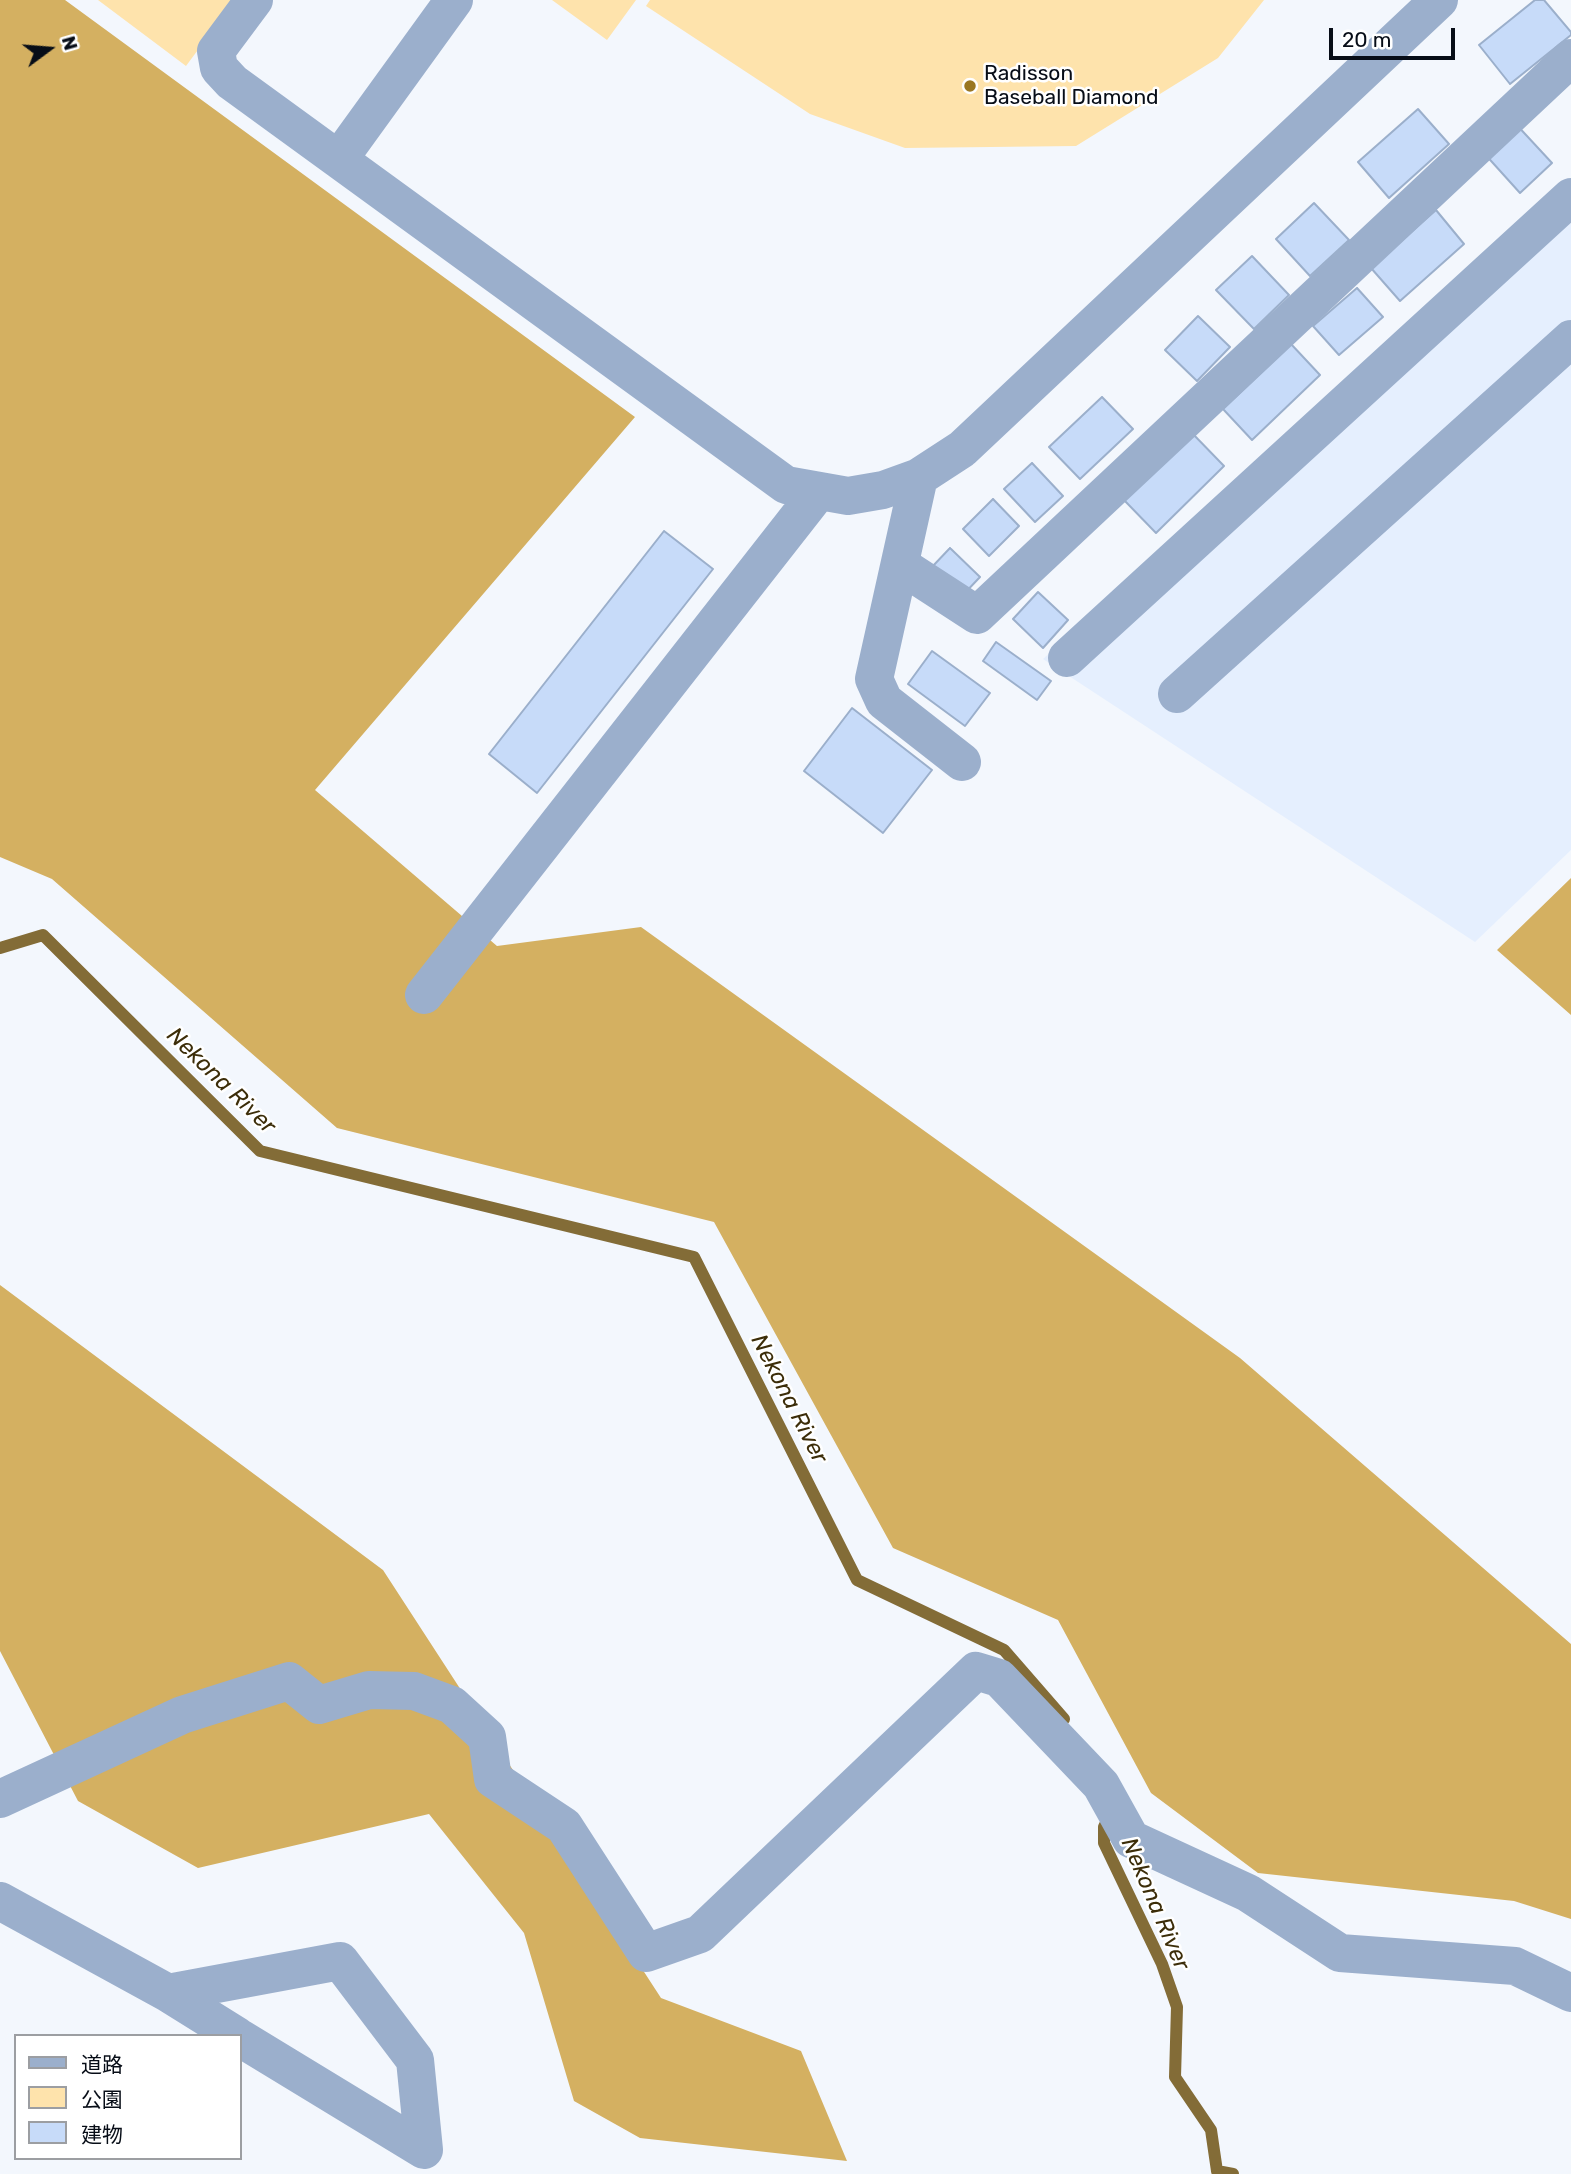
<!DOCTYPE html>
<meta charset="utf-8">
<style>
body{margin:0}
#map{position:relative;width:1571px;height:2174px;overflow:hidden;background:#f3f7fd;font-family:Rubik,"Noto Sans JP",sans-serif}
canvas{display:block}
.legend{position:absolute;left:14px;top:2034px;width:228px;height:126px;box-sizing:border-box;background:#fff;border:2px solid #9c9ea2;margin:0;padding:9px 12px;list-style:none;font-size:21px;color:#070d17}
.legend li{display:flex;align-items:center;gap:14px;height:35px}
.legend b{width:35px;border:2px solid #9c9ea2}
.north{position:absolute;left:14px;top:14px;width:70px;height:70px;-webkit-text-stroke:5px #fff;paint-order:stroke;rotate:74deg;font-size:19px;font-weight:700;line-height:28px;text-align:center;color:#070d17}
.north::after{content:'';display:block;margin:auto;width:24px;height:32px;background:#070d17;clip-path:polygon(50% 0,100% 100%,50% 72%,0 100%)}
.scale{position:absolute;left:1329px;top:28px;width:126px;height:32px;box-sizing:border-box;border:4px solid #070d17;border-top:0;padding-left:9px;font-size:21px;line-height:24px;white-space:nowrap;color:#070d17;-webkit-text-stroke:5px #fff;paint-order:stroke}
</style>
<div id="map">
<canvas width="1571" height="2174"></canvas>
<ul class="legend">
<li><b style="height:9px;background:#9bafcc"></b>道路</li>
<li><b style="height:19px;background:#fee3ac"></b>公園</li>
<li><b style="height:19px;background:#c7dbf9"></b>建物</li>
</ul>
<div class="north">N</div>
<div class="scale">20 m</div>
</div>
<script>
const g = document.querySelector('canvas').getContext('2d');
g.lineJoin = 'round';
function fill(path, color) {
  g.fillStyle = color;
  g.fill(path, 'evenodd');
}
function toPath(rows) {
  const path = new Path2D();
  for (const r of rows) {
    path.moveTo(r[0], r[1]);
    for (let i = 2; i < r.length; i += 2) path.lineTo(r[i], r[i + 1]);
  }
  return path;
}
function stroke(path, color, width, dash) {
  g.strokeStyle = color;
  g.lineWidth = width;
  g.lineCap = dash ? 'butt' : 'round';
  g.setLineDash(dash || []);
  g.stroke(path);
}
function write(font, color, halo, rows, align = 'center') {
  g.font = font + ' Rubik,sans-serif';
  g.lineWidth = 5;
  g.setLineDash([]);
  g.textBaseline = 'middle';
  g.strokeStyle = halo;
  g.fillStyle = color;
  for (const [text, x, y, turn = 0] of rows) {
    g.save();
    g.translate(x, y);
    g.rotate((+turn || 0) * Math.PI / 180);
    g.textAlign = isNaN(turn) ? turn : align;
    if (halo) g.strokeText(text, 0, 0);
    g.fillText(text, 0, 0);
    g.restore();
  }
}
const built = toPath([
 [1571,180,1571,850,1475,942,1043,659]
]);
const green = toPath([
 [98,0,235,0,186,66],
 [552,0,636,0,607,40],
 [650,0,1264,0,1218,58,1076,146,905,148,810,114,646,6]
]);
const forest = toPath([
 [0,0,65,0,635,417,315,790,497,946,641,927,1240,1358,1571,1644,1571,1919,1514,1901,1258,1873,1151,1793,1058,1620,893,1548,714,1222,337,1128,52,879,0,857],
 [1571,878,1571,1015,1497,950],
 [0,1285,383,1570,661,1998,801,2051,847,2161,640,2138,574,2101,524,1933,429,1814,198,1868,78,1801,0,1651]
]);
const stream = toPath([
 [0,948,43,935,260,1151,694,1257,857,1580,1004,1650,1064,1719],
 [1109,1817,1104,1827,1104,1843,1162,1964,1177,2007,1175,2077,1211,2130,1217,2171,1233,2174]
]);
const building = toPath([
 [1535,0,1544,0,1571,32,1571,35,1510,84,1479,45,1535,0],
 [1418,109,1449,144,1389,198,1358,162,1418,109],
 [1514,122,1552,163,1520,193,1483,152,1514,122],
 [1314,203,1349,240,1310,276,1276,239,1314,203],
 [1436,210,1464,244,1400,301,1371,268,1436,210],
 [1252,256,1289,295,1254,329,1216,290,1252,256],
 [1357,288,1383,317,1339,355,1313,326,1357,288],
 [1198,316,1230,347,1197,381,1165,350,1198,316],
 [1291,344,1320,375,1252,440,1223,409,1291,344],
 [1102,397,1133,429,1080,479,1049,447,1102,397],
 [1191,432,1224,466,1156,533,1123,499,1191,432],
 [1032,463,1063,496,1035,522,1004,489,1032,463],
 [993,499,1019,526,989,556,963,529,993,499],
 [664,531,713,569,537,793,489,754,664,531],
 [950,548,980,577,961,597,931,568,950,548],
 [1038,592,1068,620,1043,648,1013,619,1038,592],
 [996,642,1051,681,1037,700,983,661,996,642],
 [932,651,990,693,965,726,908,684,932,651],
 [852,708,932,770,883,833,804,771,852,708]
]);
const minor = toPath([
 [254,0,216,51,219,68,232,82,786,485,848,496,883,490,919,477,962,449,1439,0],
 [339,159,454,0],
 [919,477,874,679,884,701,962,762],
 [900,565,977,615,1571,58],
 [1067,658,1571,197],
 [1177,694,1571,339],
 [424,995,818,492],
 [0,1799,182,1715,289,1681,319,1705,369,1690,414,1691,452,1705,487,1737,493,1779,564,1826,646,1953,700,1934,976,1671,999,1678,1101,1785,1131,1839,1248,1893,1340,1953,1515,1966,1571,1993],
 [0,1901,168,1993],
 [237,2036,168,1993,340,1961,415,2060,424,2150,240,2038]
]);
const markers = [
 [970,86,7,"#9a7722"]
];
const poiNames = [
 ["Radisson",984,74],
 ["Baseball Diamond",984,98]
];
const waterNames = [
 ["Nekona River",221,1081,44],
 ["Nekona River",789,1399,63],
 ["Nekona River",1155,1904,67]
];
fill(built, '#e5effe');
fill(green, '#fee3ac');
fill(forest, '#d4b061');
stroke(stream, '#836c37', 12);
fill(building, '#c7dbf9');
stroke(building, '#9bafcb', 2);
stroke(minor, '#9bafcc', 38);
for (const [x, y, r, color] of markers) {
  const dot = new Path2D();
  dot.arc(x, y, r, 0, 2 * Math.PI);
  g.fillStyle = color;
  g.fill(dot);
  stroke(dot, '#fff', 2.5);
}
write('21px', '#070d17', '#fff', poiNames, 'left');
write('italic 23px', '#3c2d09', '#fff', waterNames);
</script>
